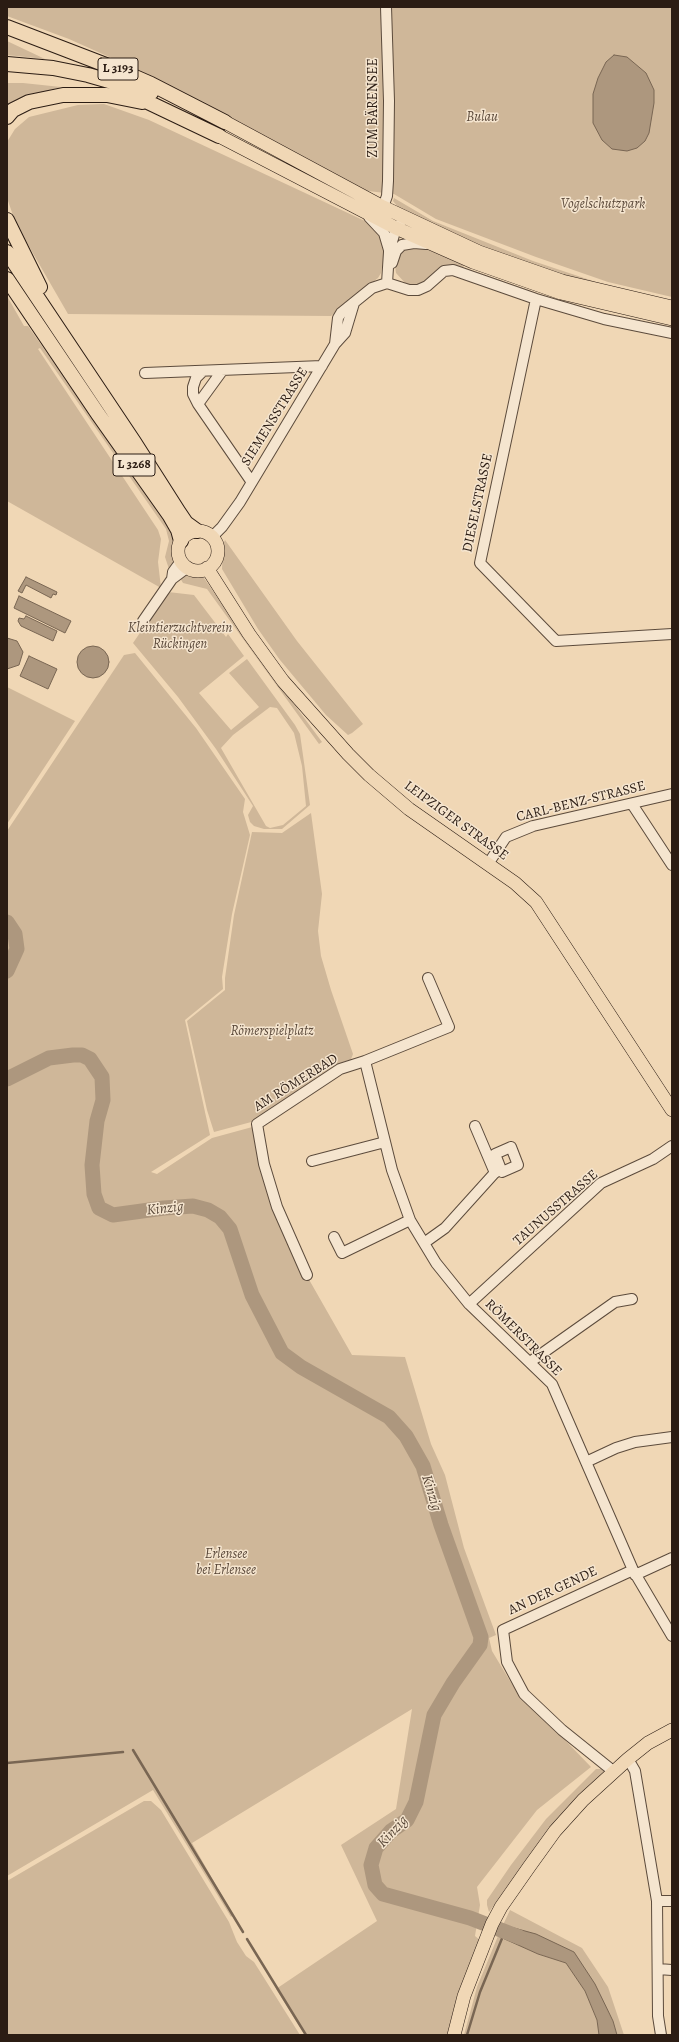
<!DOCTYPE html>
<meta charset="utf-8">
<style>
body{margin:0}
#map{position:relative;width:679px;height:2042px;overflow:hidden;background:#f0d7b5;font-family:Alegreya,serif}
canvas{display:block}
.frame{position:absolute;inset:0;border:8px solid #2b1c13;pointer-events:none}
</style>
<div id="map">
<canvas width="679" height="2042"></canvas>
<div class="frame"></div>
</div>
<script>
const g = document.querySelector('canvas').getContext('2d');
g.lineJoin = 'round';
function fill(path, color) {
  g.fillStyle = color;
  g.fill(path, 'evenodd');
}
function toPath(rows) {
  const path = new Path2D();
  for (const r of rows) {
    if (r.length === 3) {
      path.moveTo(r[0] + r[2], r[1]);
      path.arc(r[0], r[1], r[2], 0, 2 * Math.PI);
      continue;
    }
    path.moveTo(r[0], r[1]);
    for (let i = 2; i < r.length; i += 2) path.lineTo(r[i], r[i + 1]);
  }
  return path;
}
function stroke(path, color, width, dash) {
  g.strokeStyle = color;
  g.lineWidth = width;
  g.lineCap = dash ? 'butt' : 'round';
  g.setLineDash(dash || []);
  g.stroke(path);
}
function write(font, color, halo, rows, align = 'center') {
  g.font = font + ' Alegreya,serif';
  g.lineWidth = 3;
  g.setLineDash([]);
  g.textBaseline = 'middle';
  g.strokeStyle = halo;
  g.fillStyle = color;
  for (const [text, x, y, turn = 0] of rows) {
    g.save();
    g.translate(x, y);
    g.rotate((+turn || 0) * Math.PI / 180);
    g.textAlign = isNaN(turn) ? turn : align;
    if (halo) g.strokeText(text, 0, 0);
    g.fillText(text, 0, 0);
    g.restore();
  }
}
const green = toPath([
 [7,7,672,7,672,297,608,282,536,257,436,219,394,194,359,190,154,77,69,39,7,16],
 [7,41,45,59,7,55],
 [7,83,23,83,61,87,23,97,7,109],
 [104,104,149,120,365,221,381,233,385,251,381,273,378,278,331,316,68,314,16,224,7,198,7,142,15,129,29,117,78,105],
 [394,198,433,221,533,261,611,287,595,286,480,248,407,215,398,207,393,201],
 [418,246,465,264,463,267,455,265,443,266,426,281,420,285,407,285,396,273,395,266,397,259,402,251],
 [7,296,24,326,28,326,178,539,176,559,173,565,169,569,165,557,169,541,166,529,40,348,38,349,158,530,161,539,158,562,161,588,7,501],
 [225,540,297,641,363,724,352,733,348,735,326,715,280,660,258,629,222,569,223,545],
 [188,574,199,575,204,578,243,635,322,742,319,744,207,589,183,583,180,578],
 [168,592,194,595,226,637,228,634,244,656,199,693,231,730,259,707,229,673,247,659,295,725,300,734,310,805,282,829,264,829,254,826,250,822,248,815,253,806,216,749,178,697,133,643],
 [270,707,277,708,294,733,302,766,306,806,283,825,270,828,266,826,221,748,233,735],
 [135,653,196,728,245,799,243,812,250,835,232,914,222,977,223,989,185,1020,210,1135,151,1172,157,1174,212,1138,256,1126,287,1241,352,1355,405,1357,431,1444,445,1475,464,1548,496,1635,489,1638,492,1651,513,1686,591,1767,537,1810,477,1887,480,1905,475,1936,481,1941,450,2035,305,2035,276,1989,377,1921,341,1845,396,1809,412,1709,192,1843,233,1915,231,1917,153,1790,7,1876,7,831,124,655],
 [7,687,75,721,7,824],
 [311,813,322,894,318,931,321,956,331,990,353,1054,350,1062,334,1067,255,1121,214,1132,207,1110,187,1021,225,990,225,978,234,915,252,832,282,833],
 [596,1769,602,1769,605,1771,579,1796,524,1863,489,1912,487,1905,487,1900,511,1865,546,1819],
 [144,1801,151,1801,161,1810,229,1922,237,1942,246,1956,254,1962,300,2035,7,2035,7,1881],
 [510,1910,582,1948,608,1987,624,2035,617,2035,613,2021,574,1952,503,1925],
 [498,1936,538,1954,566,1963,585,1991,597,2020,599,2035,464,2035,477,1987]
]);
const water = toPath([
 [614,55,627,57,646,73,654,90,654,103,649,133,645,141,637,148,627,151,612,149,602,140,593,123,593,94,598,78,606,62,614,55],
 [26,577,57,592,56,595,53,594,51,598,26,585,22,593,18,591,26,577],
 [19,596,71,621,65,633,14,608,19,596],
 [26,616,57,631,53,641,21,626,18,621,19,618,24,619,26,616],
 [7,638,17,641,23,652,19,665,7,669,7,638],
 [93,662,16],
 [29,656,57,669,48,689,20,676,29,656],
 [503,1925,536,1934,574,1952,595,1984,613,2021,617,2035,599,2035,597,2020,585,1991,566,1963,538,1954,498,1936,503,1925]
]);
const stream = toPath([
 [133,1750,243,1932],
 [7,1763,123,1752],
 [247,1939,306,2035],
 [467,2035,480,1992,503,1936]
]);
const river = toPath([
 [7,922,15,934,17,949,7,971],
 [7,1079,49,1058,73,1055,82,1055,90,1059,102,1077,103,1100,97,1121,92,1165,94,1194,99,1208,113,1215,164,1208,193,1206,208,1210,220,1217,230,1229,252,1295,282,1353,301,1367,389,1417,406,1436,423,1466,441,1525,481,1637,480,1645,453,1683,434,1715,416,1802,407,1820,391,1831,376,1848,371,1865,375,1885,383,1894,470,1918,519,1937]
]);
const minor = toPath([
 [383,207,387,196,388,181,389,101,386,7],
 [369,217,384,233,389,250],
 [392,263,396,251,402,245,414,243,426,244],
 [387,283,389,252,396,228,400,224],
 [536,299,480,563,556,641,672,634],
 [335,344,338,318,341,313,372,288,387,283,409,290,418,290,427,286,444,271,453,270,536,299,604,319,672,333],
 [222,371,198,404,251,481],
 [145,373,322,366],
 [198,404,193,394,193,387,196,378,202,372],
 [212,537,222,527,240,502,335,344,345,333,354,303],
 [172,579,188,567],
 [143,621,172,579,173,572,181,561],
 [632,804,672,865],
 [488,864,506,837,533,826,672,794],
 [365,1061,392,1170,410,1220,436,1263,469,1304,552,1384,633,1570,672,1636],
 [475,1126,495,1173],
 [511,1147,518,1165,502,1172,495,1154,511,1147],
 [312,1161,385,1142],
 [334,1237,342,1253,410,1220],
 [424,1243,445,1228,500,1167],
 [307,1275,277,1207,264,1164,257,1124,340,1069,365,1061,449,1027,428,978],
 [469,1304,601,1183,653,1159,672,1146],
 [530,1362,615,1302,632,1299],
 [586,1462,616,1448,635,1442,672,1437],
 [635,1575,672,1558],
 [628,1759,635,1771,657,1901,658,2016,661,2035],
 [613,1771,562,1730,524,1694,507,1662,503,1630,633,1570],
 [657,1901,672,1901],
 [658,1969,672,1970]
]);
const major = toPath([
 [225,122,383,207,479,252,562,281,672,307],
 [219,136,396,228,473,262,561,293,672,319],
 [198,551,20],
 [207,568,249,634,283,681,348,754,369,775,409,809,515,883,536,902,672,1110],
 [454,2035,464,1996,492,1924,501,1907,529,1867,555,1831,583,1800,628,1759,648,1743,672,1730]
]);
const highway = toPath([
 [7,27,119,70,151,84,225,122],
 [7,64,53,68,88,75,151,93],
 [133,95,219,136],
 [7,117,13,110,29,102,63,95,107,95,142,102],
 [7,220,40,287],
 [7,252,134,442,178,511,186,523,197,531],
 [7,279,98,414,170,516,178,530,181,541]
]);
const shields = [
 [118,69,40],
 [134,465,42]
];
const shieldNames = [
 ["L 3193",118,69],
 ["L 3268",134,465]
];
const streetNames = [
 ["ZUM BÄRENSEE",374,108,-90],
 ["SIEMENSSTRASSE",275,417,-58],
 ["DIESELSTRASSE",478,503,-78],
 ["CARL-BENZ-STRASSE",581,802,-14],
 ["LEIPZIGER STRASSE",456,821,36],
 ["AM RÖMERBAD",296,1083,-32],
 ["TAUNUSSTRASSE",556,1208,-41],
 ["RÖMERSTRASSE",523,1338,45],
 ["AN DER GENDE",553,1591,-25]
];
const parkNames = [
 ["Bulau",482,118],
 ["Vogelschutzpark",603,205],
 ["Kleintierzuchtverein",180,629],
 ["Rückingen",180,645],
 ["Römerspielplatz",272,1032],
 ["Erlensee",226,1555],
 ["bei Erlensee",226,1571]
];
const waterNames = [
 ["Kinzig",165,1209,-6],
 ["Kinzig",431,1493,73],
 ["Kinzig",393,1832,-47]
];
fill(green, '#cfb799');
fill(water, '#ad977e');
stroke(water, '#796653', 1);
stroke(stream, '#796653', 2.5);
stroke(river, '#ad977e', 15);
stroke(minor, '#5c4b3c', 12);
stroke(major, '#2b1c13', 14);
stroke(highway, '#2b1c13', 16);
stroke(minor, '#f5e5cf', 10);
stroke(major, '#f0d7b5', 13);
stroke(highway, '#f0d7b5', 14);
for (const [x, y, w] of shields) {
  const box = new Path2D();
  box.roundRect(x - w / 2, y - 11, w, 22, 3);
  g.fillStyle = '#f5e5cf';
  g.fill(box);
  stroke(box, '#2b1c13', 1);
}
write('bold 13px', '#2b1c13', null, shieldNames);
write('14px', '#2b1c13', '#f5e5cf', streetNames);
write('italic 14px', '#5c4a3b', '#f5e5cf', parkNames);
write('italic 15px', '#584738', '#f5e5cf', waterNames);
</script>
